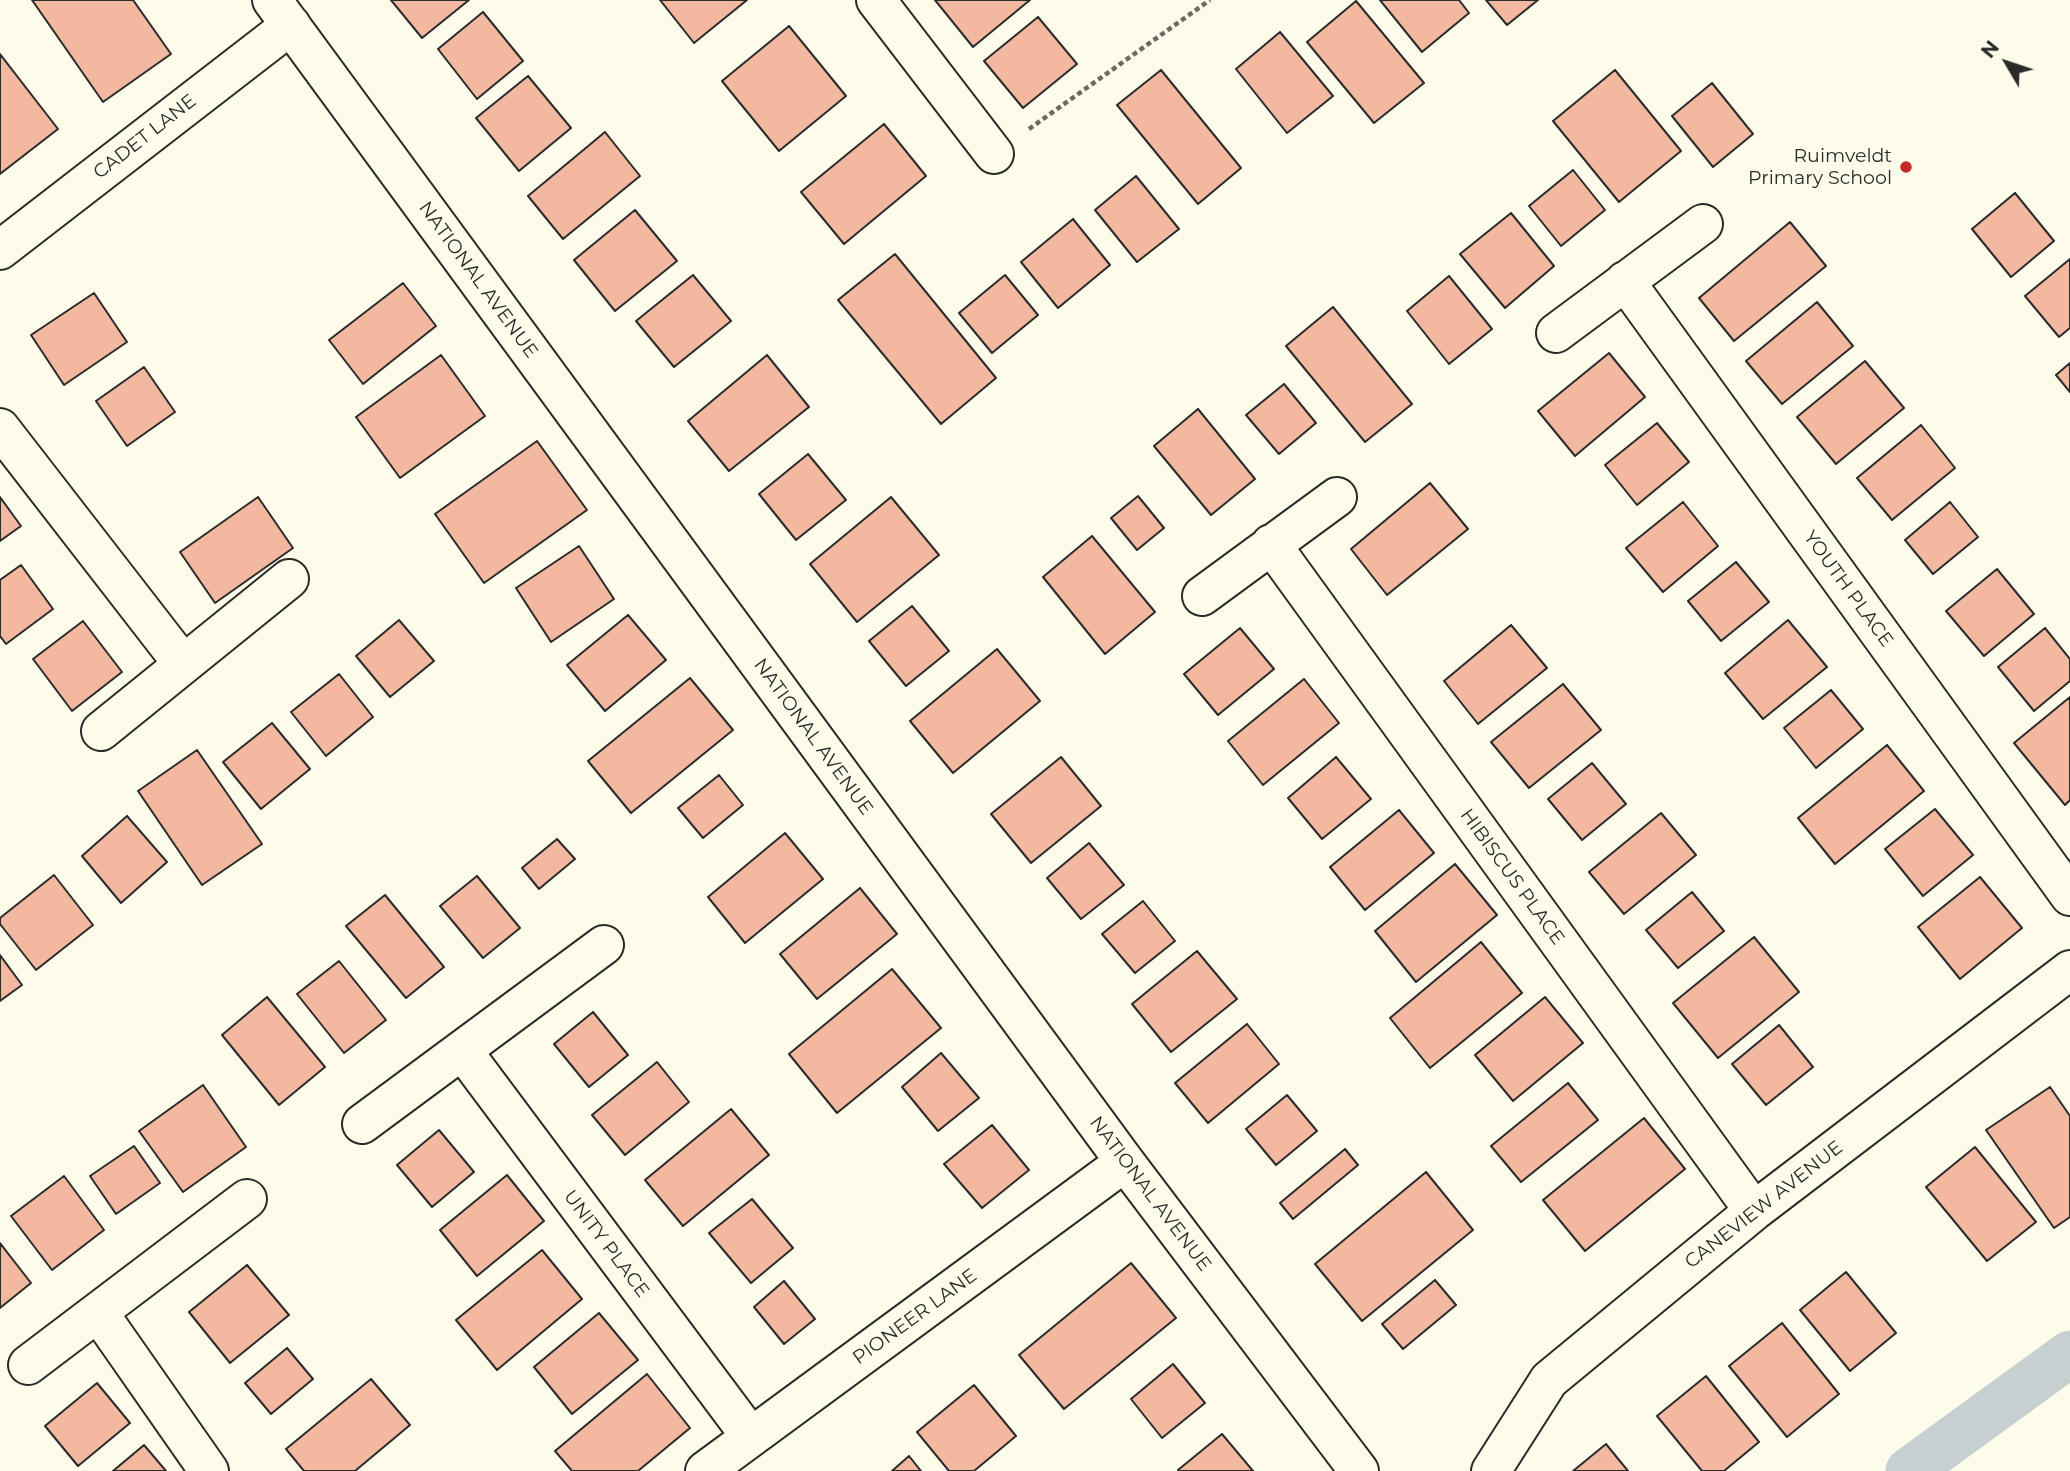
<!DOCTYPE html>
<style>
body{margin:0}
#map{position:relative;width:2070px;height:1471px;overflow:hidden;background:#fdfbea;font-family:Montserrat,sans-serif}
canvas{display:block}
.north{position:absolute;left:1972px;top:28px;width:70px;height:70px;-webkit-text-stroke:5px #fdfbea;paint-order:stroke;rotate:309deg;font-size:19px;font-weight:700;line-height:28px;text-align:center;color:#2b2b2b}
.north::after{content:'';display:block;margin:auto;width:24px;height:32px;background:#2b2b2b;clip-path:polygon(50% 0,100% 100%,50% 72%,0 100%)}
</style>
<div id="map">
<canvas width="2070" height="1471"></canvas>
<div class="north">N</div>
</div>
<script>
const g = document.querySelector('canvas').getContext('2d');
g.lineJoin = 'round';
function toPath(rows) {
  const path = new Path2D();
  for (const r of rows) {
    path.moveTo(r[0], r[1]);
    for (let i = 2; i < r.length; i += 2) path.lineTo(r[i], r[i + 1]);
  }
  return path;
}
function stroke(path, color, width, dash) {
  g.strokeStyle = color;
  g.lineWidth = width;
  g.lineCap = dash ? 'butt' : 'round';
  g.setLineDash(dash || []);
  g.stroke(path);
}
function fill(path, color) {
  g.fillStyle = color;
  g.fill(path, 'evenodd');
}
function write(font, color, halo, rows, align = 'center') {
  g.font = font + ' Montserrat,sans-serif';
  g.lineWidth = 5;
  g.setLineDash([]);
  g.textBaseline = 'middle';
  g.strokeStyle = halo;
  g.fillStyle = color;
  for (const [text, x, y, turn = 0] of rows) {
    g.save();
    g.translate(x, y);
    g.rotate((+turn || 0) * Math.PI / 180);
    g.textAlign = isNaN(turn) ? turn : align;
    if (halo) g.strokeText(text, 0, 0);
    g.fillText(text, 0, 0);
    g.restore();
  }
}
const canal = toPath([
 [1909,1471,2070,1354]
]);
const building = toPath([
 [32,0,133,0,171,54,103,102,32,0],
 [391,0,469,0,422,38,391,0],
 [660,0,747,0,694,43,660,0],
 [935,0,1030,0,973,47,935,0],
 [1380,0,1459,0,1469,13,1422,52,1380,0],
 [1486,0,1538,0,1507,25,1486,0],
 [1356,1,1424,83,1374,123,1307,42,1356,1],
 [483,12,523,61,477,99,438,49,483,12],
 [1038,17,1077,64,1023,108,984,61,1038,17],
 [789,26,846,96,779,151,722,81,789,26],
 [1280,32,1333,96,1287,133,1236,69,1280,32],
 [0,54,58,129,0,174,0,54],
 [1161,70,1241,168,1198,204,1117,105,1161,70],
 [1615,70,1681,151,1619,202,1553,121,1615,70],
 [528,76,571,128,519,171,476,118,528,76],
 [1712,83,1753,134,1713,167,1672,116,1712,83],
 [884,124,926,176,844,244,801,192,884,124],
 [605,132,640,176,563,239,528,196,605,132],
 [1573,170,1605,210,1561,246,1529,206,1573,170],
 [1136,176,1179,229,1137,262,1095,210,1136,176],
 [2015,193,2054,241,2011,277,1972,229,2015,193],
 [635,210,677,261,615,311,574,260,635,210],
 [1511,213,1554,266,1505,308,1460,254,1511,213],
 [1073,219,1110,265,1058,308,1021,262,1073,219],
 [1790,222,1826,266,1734,341,1699,298,1790,222],
 [895,254,996,378,941,424,838,300,895,254],
 [2070,259,2070,328,2059,337,2025,296,2070,259],
 [693,275,731,321,674,367,636,321,693,275],
 [1005,275,1038,315,992,353,959,313,1005,275],
 [1449,276,1492,329,1449,364,1407,311,1449,276],
 [403,283,436,326,363,384,329,340,403,283],
 [94,293,127,342,64,385,31,335,94,293],
 [1817,302,1853,346,1782,404,1746,361,1817,302],
 [1333,307,1412,404,1365,442,1286,346,1333,307],
 [1609,353,1645,397,1575,456,1538,411,1609,353],
 [441,355,485,416,400,478,356,417,441,355],
 [767,355,809,407,729,471,688,421,767,355],
 [1865,361,1904,408,1836,464,1797,417,1865,361],
 [2070,363,2070,392,2056,375,2070,363],
 [144,367,175,412,127,446,96,401,144,367],
 [1284,384,1316,423,1279,454,1246,415,1284,384],
 [1198,409,1255,479,1211,515,1154,446,1198,409],
 [1657,423,1689,462,1637,505,1605,465,1657,423],
 [1921,425,1955,468,1892,520,1857,478,1921,425],
 [537,441,587,510,484,583,435,514,537,441],
 [808,454,846,500,796,540,759,494,808,454],
 [1430,483,1468,529,1387,595,1351,549,1430,483],
 [1138,496,1164,528,1137,550,1111,518,1138,496],
 [0,497,21,526,0,541,0,497],
 [258,497,293,548,215,603,180,552,258,497],
 [891,497,939,555,857,622,810,564,891,497],
 [1683,502,1718,546,1663,592,1626,548,1683,502],
 [1950,502,1978,537,1933,574,1905,540,1950,502],
 [1092,536,1155,612,1105,654,1043,577,1092,536],
 [579,546,614,599,551,642,516,588,579,546],
 [1736,562,1769,602,1721,641,1688,601,1736,562],
 [21,565,53,609,6,644,0,636,0,580,21,565],
 [1997,569,2034,614,1984,656,1946,611,1997,569],
 [912,606,949,651,906,686,869,641,912,606],
 [628,615,666,660,605,711,567,665,628,615],
 [399,620,434,661,390,697,356,656,399,620],
 [1788,620,1827,667,1763,719,1725,673,1788,620],
 [83,621,122,672,72,711,33,659,83,621],
 [1511,625,1547,668,1478,724,1444,681,1511,625],
 [1240,628,1274,669,1218,715,1184,674,1240,628],
 [2045,628,2070,659,2070,681,2034,711,1998,667,2045,628],
 [997,649,1040,701,953,773,910,721,997,649],
 [339,674,373,717,326,756,291,712,339,674],
 [690,678,733,730,631,813,588,761,690,678],
 [1304,679,1339,723,1263,785,1228,741,1304,679],
 [1563,684,1601,730,1529,788,1491,742,1563,684],
 [1831,690,1863,729,1816,768,1784,728,1831,690],
 [2070,697,2070,800,2065,805,2014,743,2070,697],
 [272,723,310,769,261,809,223,762,272,723],
 [1887,745,1924,791,1835,864,1798,818,1887,745],
 [197,750,262,844,202,885,138,791,197,750],
 [1061,757,1101,806,1031,863,991,814,1061,757],
 [1336,757,1371,799,1322,839,1288,798,1336,757],
 [1592,763,1626,804,1582,840,1548,799,1592,763],
 [719,775,743,805,703,838,678,808,719,775],
 [1935,809,1973,855,1923,896,1885,849,1935,809],
 [1399,810,1434,853,1365,910,1330,867,1399,810],
 [1661,813,1696,855,1624,914,1589,872,1661,813],
 [127,816,167,862,121,903,82,856,127,816],
 [785,833,823,879,745,943,708,897,785,833],
 [557,839,575,859,539,889,522,868,557,839],
 [1089,843,1124,885,1081,919,1047,878,1089,843],
 [1455,864,1497,915,1416,982,1375,931,1455,864],
 [54,875,93,925,36,970,0,924,0,918,54,875],
 [477,876,520,928,483,958,440,906,477,876],
 [1980,877,2022,928,1960,979,1918,927,1980,877],
 [860,888,897,934,817,999,780,954,860,888],
 [1692,892,1724,931,1678,968,1646,930,1692,892],
 [385,895,444,967,406,998,346,926,385,895],
 [1143,901,1175,941,1135,973,1102,934,1143,901],
 [1754,937,1799,992,1718,1058,1673,1003,1754,937],
 [1481,942,1522,993,1430,1068,1390,1018,1481,942],
 [1197,951,1237,999,1171,1052,1132,1004,1197,951],
 [0,955,22,985,0,1001,0,955],
 [339,961,386,1020,344,1053,297,994,339,961],
 [892,969,941,1028,837,1113,789,1054,892,969],
 [267,997,325,1067,279,1105,222,1035,267,997],
 [1545,997,1583,1043,1513,1101,1475,1055,1545,997],
 [593,1012,628,1055,589,1087,554,1044,593,1012],
 [1247,1024,1279,1064,1208,1123,1175,1083,1247,1024],
 [1779,1025,1813,1067,1766,1105,1732,1064,1779,1025],
 [941,1053,979,1098,938,1131,902,1087,941,1053],
 [657,1062,689,1102,625,1155,592,1115,657,1062],
 [1568,1083,1598,1120,1521,1182,1491,1146,1568,1083],
 [203,1085,246,1147,183,1192,139,1131,203,1085],
 [2050,1087,2070,1116,2070,1217,2054,1228,1986,1130,2050,1087],
 [1287,1095,1317,1131,1276,1165,1246,1129,1287,1095],
 [731,1109,769,1155,683,1226,645,1180,731,1109],
 [1644,1118,1685,1169,1585,1251,1543,1200,1644,1118],
 [992,1125,1029,1170,982,1208,944,1164,992,1125],
 [439,1130,474,1172,432,1207,397,1165,439,1130],
 [134,1146,160,1183,116,1214,90,1176,134,1146],
 [1975,1147,2036,1222,1987,1261,1926,1187,1975,1147],
 [1345,1149,1358,1165,1293,1219,1280,1203,1345,1149],
 [1426,1172,1473,1230,1362,1321,1315,1264,1426,1172],
 [507,1175,544,1221,477,1276,440,1230,507,1175],
 [64,1176,104,1230,52,1270,11,1216,64,1176],
 [752,1199,793,1248,751,1283,709,1233,752,1199],
 [0,1243,31,1283,0,1308,0,1243],
 [542,1250,582,1299,497,1370,456,1320,542,1250],
 [1131,1263,1176,1318,1064,1409,1019,1355,1131,1263],
 [247,1265,289,1315,230,1363,189,1312,247,1265],
 [1846,1272,1896,1333,1850,1371,1800,1310,1846,1272],
 [1435,1280,1456,1305,1403,1349,1382,1324,1435,1280],
 [784,1281,815,1319,784,1344,754,1307,784,1281],
 [599,1313,638,1360,572,1414,534,1367,599,1313],
 [1782,1323,1839,1394,1787,1437,1729,1366,1782,1323],
 [287,1348,313,1379,271,1414,245,1383,287,1348],
 [1173,1364,1205,1403,1162,1438,1131,1399,1173,1364],
 [647,1374,690,1428,638,1471,572,1471,555,1451,647,1374],
 [1706,1376,1759,1442,1724,1471,1702,1471,1657,1416,1706,1376],
 [371,1379,410,1425,355,1471,304,1471,286,1449,371,1379],
 [97,1383,130,1423,78,1466,45,1426,97,1383],
 [974,1385,1016,1436,974,1471,949,1471,917,1432,974,1385],
 [1222,1434,1253,1471,1179,1471,1178,1470,1222,1434],
 [1606,1444,1628,1471,1573,1471,1606,1444],
 [144,1445,166,1471,113,1471,144,1445],
 [909,1456,921,1471,892,1471,909,1456]
]);
const path = toPath([
 [1029,129,1210,0]
]);
const minor = toPath([
 [272,0,1125,1162,1359,1471],
 [876,0,994,154],
 [0,250,291,25],
 [1625,281,2070,896],
 [1556,333,1703,224],
 [0,428,183,664],
 [1271,544,1754,1211],
 [1202,596,1337,497],
 [101,731,289,579],
 [462,1050,751,1437],
 [362,1124,604,945],
 [98,1312,209,1471],
 [28,1365,247,1199],
 [705,1471,1125,1162],
 [1491,1471,1549,1380,1754,1211,2070,970]
]);
const markers = [
 [1906,167,7,"#c62828"]
];
const streetNames = [
 ["CADET LANE",145,137,-38],
 ["NATIONAL AVENUE",478,280,54],
 ["YOUTH PLACE",1848,589,54],
 ["NATIONAL AVENUE",813,737,54],
 ["HIBISCUS PLACE",1512,877,54],
 ["NATIONAL AVENUE",1150,1194,53],
 ["CANEVIEW AVENUE",1764,1205,-38],
 ["UNITY PLACE",606,1244,53],
 ["PIONEER LANE",915,1317,-36]
];
const poiNames = [
 ["Ruimveldt",1892,156],
 ["Primary School",1892,178]
];
stroke(canal, '#c7d0d0', 47);
fill(building, '#f2b8a0');
stroke(building, '#2b2b2b', 2);
stroke(minor, '#2b2b2b', 42);
stroke(path, '#6a6964', 4.5, [5, 3.5]);
stroke(minor, '#fdfbea', 38);
for (const [x, y, r, color] of markers) {
  const dot = new Path2D();
  dot.arc(x, y, r, 0, 2 * Math.PI);
  g.fillStyle = color;
  g.fill(dot);
  stroke(dot, '#fdfbea', 2.5);
}
write('19px', '#2b2b2b', '#fdfbea', streetNames);
write('19px', '#2b2b2b', '#fdfbea', poiNames, 'right');
</script>
